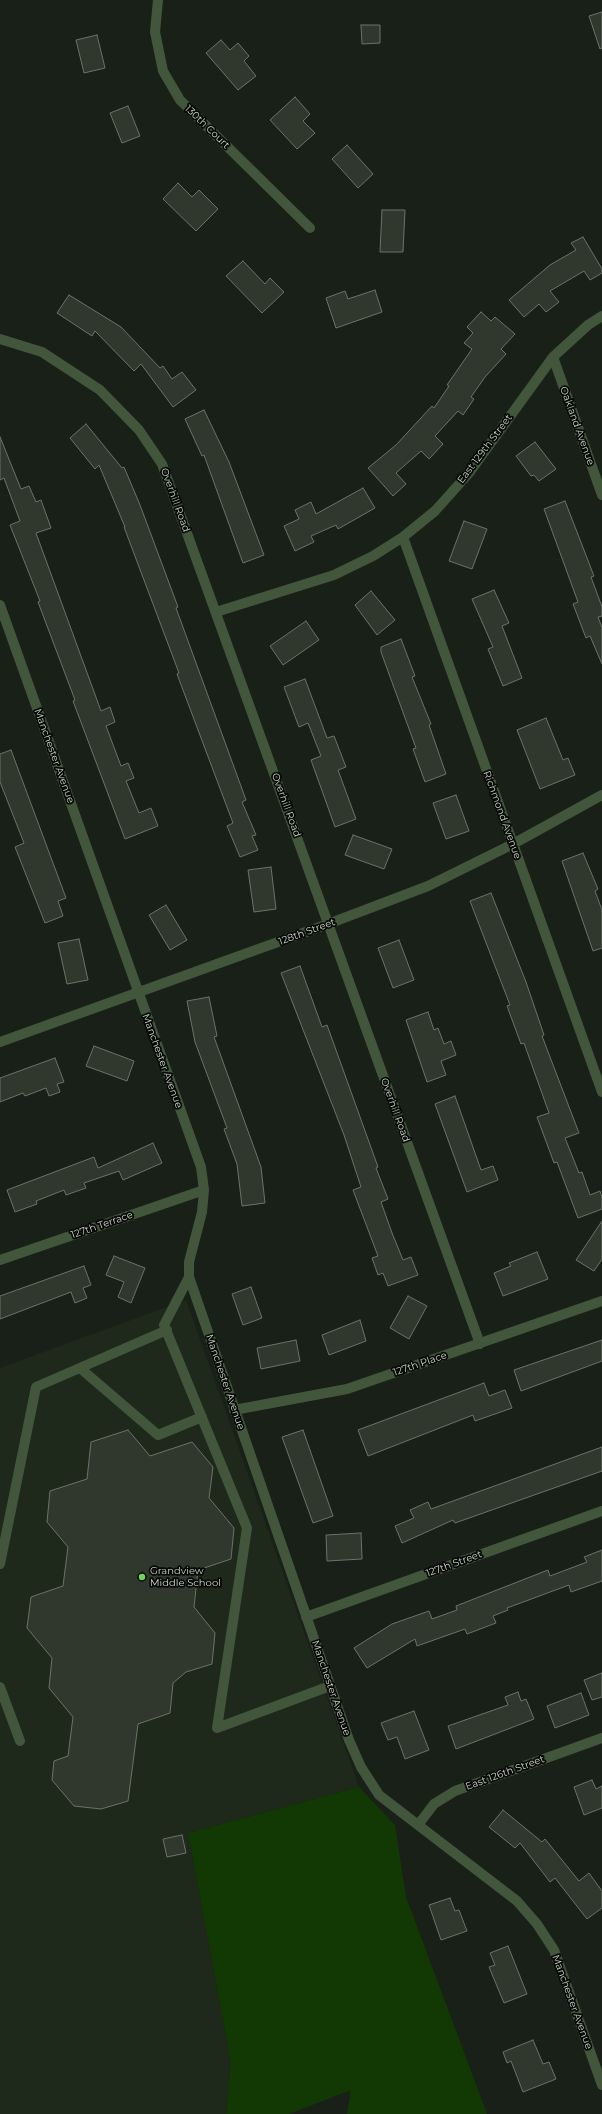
<!DOCTYPE html>
<style>
body{margin:0}
canvas{display:block;background:#192017}
</style>
<canvas width="602" height="2114"></canvas>
<script>
const g = document.querySelector('canvas').getContext('2d');
g.lineJoin = 'round';
function fill(path, color) {
  g.fillStyle = color;
  g.fill(path, 'evenodd');
}
function toPath(rows) {
  const path = new Path2D();
  for (const r of rows) {
    path.moveTo(r[0], r[1]);
    for (let i = 2; i < r.length; i += 2) path.lineTo(r[i], r[i + 1]);
  }
  return path;
}
function stroke(path, color, width, dash) {
  g.strokeStyle = color;
  g.lineWidth = width;
  g.lineCap = dash ? 'butt' : 'round';
  g.setLineDash(dash || []);
  g.stroke(path);
}
function write(font, color, halo, rows, align = 'center') {
  g.font = font + ' Montserrat,sans-serif';
  g.lineWidth = 3.5;
  g.setLineDash([]);
  g.textBaseline = 'middle';
  g.strokeStyle = halo;
  g.fillStyle = color;
  for (const [text, x, y, turn = 0] of rows) {
    g.save();
    g.translate(x, y);
    g.rotate((+turn || 0) * Math.PI / 180);
    g.textAlign = isNaN(turn) ? turn : align;
    if (halo) g.strokeText(text, 0, 0);
    g.fillText(text, 0, 0);
    g.restore();
  }
}
const built = toPath([
 [186,1300,359,1787,188,1833,231,2064,226,2114,0,2114,0,1368]
]);
const green = toPath([
 [359,1787,395,1825,406,1897,487,2114,347,2114,351,2090,289,2114,226,2114,231,2064,188,1833]
]);
const building = toPath([
 [602,12,602,48,600,49,589,16,602,12],
 [361,25,380,25,380,43,362,44,361,25],
 [97,35,105,68,84,73,76,40,97,35],
 [221,40,230,50,238,43,249,56,244,61,256,76,238,90,206,53,221,40],
 [295,97,310,114,303,121,315,133,297,149,270,120,295,97],
 [128,106,140,136,122,143,110,113,128,106],
 [347,145,373,174,358,188,332,159,347,145],
 [178,183,192,197,199,190,218,209,196,231,163,199,178,183],
 [382,210,405,210,403,252,380,252,382,210],
 [583,237,602,269,602,273,590,280,584,271,550,291,559,302,546,312,539,304,524,317,509,300,550,265,576,250,571,243,583,237],
 [243,261,265,284,270,278,284,292,262,313,226,276,243,261],
 [375,290,382,312,336,328,326,298,345,291,348,299,375,290],
 [69,295,121,327,160,368,163,366,172,379,182,372,196,390,173,407,141,364,134,371,95,331,92,336,57,313,69,295],
 [481,312,491,321,495,317,515,334,501,349,506,354,485,377,471,397,474,399,463,415,458,411,435,436,443,444,429,459,421,451,396,473,406,484,393,496,368,468,396,445,432,406,434,408,449,386,447,385,472,349,464,343,473,333,467,327,481,312],
 [204,410,229,462,264,555,243,563,204,455,202,456,185,419,204,410],
 [86,424,122,468,124,467,140,505,178,607,176,608,246,800,242,802,256,835,252,836,258,850,240,857,227,826,233,823,177,674,179,673,124,527,125,527,99,465,95,469,70,438,86,424],
 [0,437,21,489,29,486,36,502,41,500,51,528,36,533,101,711,110,707,115,722,106,726,121,766,128,763,134,778,126,781,139,813,151,808,158,826,125,839,73,701,75,700,38,602,40,601,10,525,20,521,4,478,0,480,0,437],
 [535,442,556,469,539,481,534,475,531,476,516,456,535,442],
 [363,488,375,508,338,529,336,525,311,536,314,542,295,551,284,526,299,519,295,510,311,502,316,514,363,488],
 [565,501,594,576,591,577,602,607,602,616,598,617,602,628,602,664,590,636,586,638,573,604,578,602,544,509,565,501],
 [464,521,487,529,472,569,449,561,464,521],
 [494,590,509,623,502,626,522,678,503,686,488,649,493,647,472,599,494,590],
 [371,591,395,620,377,635,355,605,371,591],
 [306,621,319,640,283,665,270,646,306,621],
 [401,639,415,676,412,677,431,724,429,725,446,774,425,782,413,749,416,748,381,652,381,647,401,639],
 [305,679,327,738,334,736,346,767,338,770,356,819,335,827,311,760,321,756,308,723,299,727,284,687,305,679],
 [546,718,563,760,568,758,575,775,540,789,517,730,546,718],
 [11,750,66,898,58,901,63,916,45,923,15,847,24,843,0,782,0,754,11,750],
 [456,795,469,831,446,839,433,803,456,795],
 [353,835,392,849,384,869,345,855,353,835],
 [583,853,598,889,595,891,602,910,602,948,593,951,562,861,583,853],
 [271,867,276,909,254,912,248,870,271,867],
 [491,893,526,982,544,1035,542,1036,579,1133,565,1138,579,1173,582,1172,590,1195,600,1191,602,1197,602,1209,578,1218,557,1162,554,1163,537,1117,549,1113,524,1043,521,1044,507,1006,510,1005,470,901,491,893],
 [166,905,187,940,170,950,149,915,166,905],
 [79,939,88,980,67,984,58,943,79,939],
 [399,940,414,980,393,988,378,948,399,940],
 [300,966,322,1027,327,1025,378,1167,376,1168,388,1199,381,1202,392,1233,403,1260,411,1257,418,1275,388,1286,383,1273,378,1275,372,1258,378,1256,353,1190,361,1187,344,1135,281,973,300,966],
 [209,997,217,1036,214,1037,261,1167,265,1203,242,1206,237,1164,224,1129,227,1128,195,1042,187,1001,209,997],
 [428,1012,434,1030,438,1028,444,1044,451,1041,456,1055,441,1061,446,1075,427,1082,406,1020,428,1012],
 [94,1046,134,1061,127,1081,86,1066,94,1046],
 [55,1058,64,1082,57,1084,60,1092,49,1096,46,1088,25,1096,23,1093,0,1102,0,1078,55,1058],
 [455,1096,481,1170,493,1166,498,1180,467,1192,435,1104,455,1096],
 [153,1143,162,1163,123,1180,119,1171,84,1183,86,1188,66,1195,64,1190,36,1201,37,1204,15,1212,7,1190,94,1157,98,1168,153,1143],
 [602,1221,602,1259,594,1271,576,1260,602,1221],
 [537,1252,548,1279,503,1296,494,1273,511,1266,509,1263,537,1252],
 [114,1256,145,1268,131,1303,118,1297,124,1282,106,1275,114,1256],
 [84,1266,91,1285,83,1288,87,1298,75,1303,71,1292,0,1319,0,1296,84,1266],
 [251,1287,262,1318,243,1325,232,1294,251,1287],
 [408,1296,427,1306,409,1339,390,1328,408,1296],
 [360,1320,366,1341,329,1355,322,1335,360,1320],
 [296,1340,300,1361,261,1369,257,1348,296,1340],
 [602,1340,602,1361,521,1391,514,1370,602,1340],
 [484,1383,489,1396,505,1390,512,1408,475,1421,473,1415,368,1456,358,1430,484,1383],
 [128,1430,150,1456,192,1442,213,1467,209,1498,234,1528,231,1559,198,1570,194,1607,215,1633,212,1664,186,1672,173,1683,170,1713,138,1724,128,1801,101,1809,74,1806,52,1780,54,1761,68,1756,73,1717,49,1688,52,1658,27,1628,31,1597,63,1586,68,1547,47,1522,50,1491,87,1479,91,1442,128,1430],
 [303,1430,333,1516,313,1523,282,1437,303,1430],
 [602,1447,602,1471,455,1523,453,1520,402,1543,395,1526,414,1518,410,1510,428,1502,431,1509,602,1447],
 [361,1533,362,1559,327,1561,326,1535,361,1533],
 [602,1550,602,1581,571,1592,569,1585,507,1608,508,1610,493,1616,496,1623,467,1634,465,1629,417,1646,415,1639,367,1668,354,1648,392,1624,429,1611,432,1619,457,1610,456,1606,548,1570,550,1576,587,1562,584,1557,602,1550],
 [602,1673,602,1697,592,1700,584,1680,602,1673],
 [518,1692,521,1701,526,1699,534,1719,456,1749,448,1726,508,1705,505,1697,518,1692],
 [581,1693,589,1715,555,1728,547,1706,581,1693],
 [414,1711,429,1750,405,1759,397,1737,388,1740,381,1723,414,1711],
 [592,1780,596,1789,602,1786,602,1808,584,1815,574,1787,592,1780],
 [503,1810,542,1842,545,1839,579,1881,589,1873,602,1891,602,1908,587,1919,555,1878,550,1882,520,1843,515,1848,489,1827,503,1810],
 [182,1835,186,1853,167,1857,163,1839,182,1835],
 [450,1898,455,1911,459,1910,467,1931,441,1940,429,1905,450,1898],
 [508,1946,527,1994,504,2003,489,1967,495,1965,490,1953,508,1946],
 [533,2040,543,2064,549,2062,556,2079,523,2092,511,2061,507,2063,503,2052,533,2040]
]);
const minor = toPath([
 [158,0,155,32,163,71,180,100,310,228],
 [0,339,42,352,100,390,139,430,162,464,480,1344],
 [553,357,602,495],
 [403,537,602,1092],
 [0,605,201,1167,204,1190,202,1212,189,1262,189,1277,349,1740,361,1767,379,1795,517,1901,537,1924,554,1950,602,2085],
 [216,612,334,575,373,556,403,537,435,511,469,473,553,357,588,325,602,316],
 [0,1042,328,924,428,886,513,844,602,795],
 [0,1260,204,1190],
 [189,1277,164,1325,247,1528,217,1728,330,1686],
 [80,1368,158,1435,202,1417],
 [234,1410,347,1389,602,1301],
 [0,1564,36,1387,167,1330],
 [306,1617,602,1511],
 [0,1687,20,1741],
 [418,1825,434,1804,455,1791,602,1738]
]);
const markers = [
 [142,1577,4,"#76d25a"]
];
const streetNames = [
 ["130th Court",207,127,44],
 ["Oakland Avenue",577,426,70],
 ["East 129th Street",485,449,-53],
 ["Overhill Road",175,500,70],
 ["Manchester Avenue",54,756,70],
 ["Overhill Road",286,805,70],
 ["Richmond Avenue",502,815,70],
 ["128th Street",307,932,-20],
 ["Manchester Avenue",162,1061,70],
 ["Overhill Road",395,1110,70],
 ["127th Terrace",102,1225,-19],
 ["127th Place",420,1364,-19],
 ["Manchester Avenue",225,1382,71],
 ["127th Street",454,1564,-20],
 ["Manchester Avenue",331,1688,71],
 ["East 126th Street",505,1773,-20],
 ["Manchester Avenue",572,2002,70]
];
const poiNames = [
 ["Grandview",150,1571],
 ["Middle School",150,1583]
];
fill(built, '#1e291b');
fill(green, '#123804');
fill(building, '#30382e');
stroke(building, '#6b7368', 1);
stroke(minor, '#41563b', 10);
for (const [x, y, r, color] of markers) {
  const dot = new Path2D();
  dot.arc(x, y, r, 0, 2 * Math.PI);
  g.fillStyle = color;
  g.fill(dot);
  stroke(dot, '#060905', 1.5);
}
write('10px', '#ced3cc', '#060905', streetNames);
write('10px', '#ced3cc', '#060905', poiNames, 'left');
</script>
